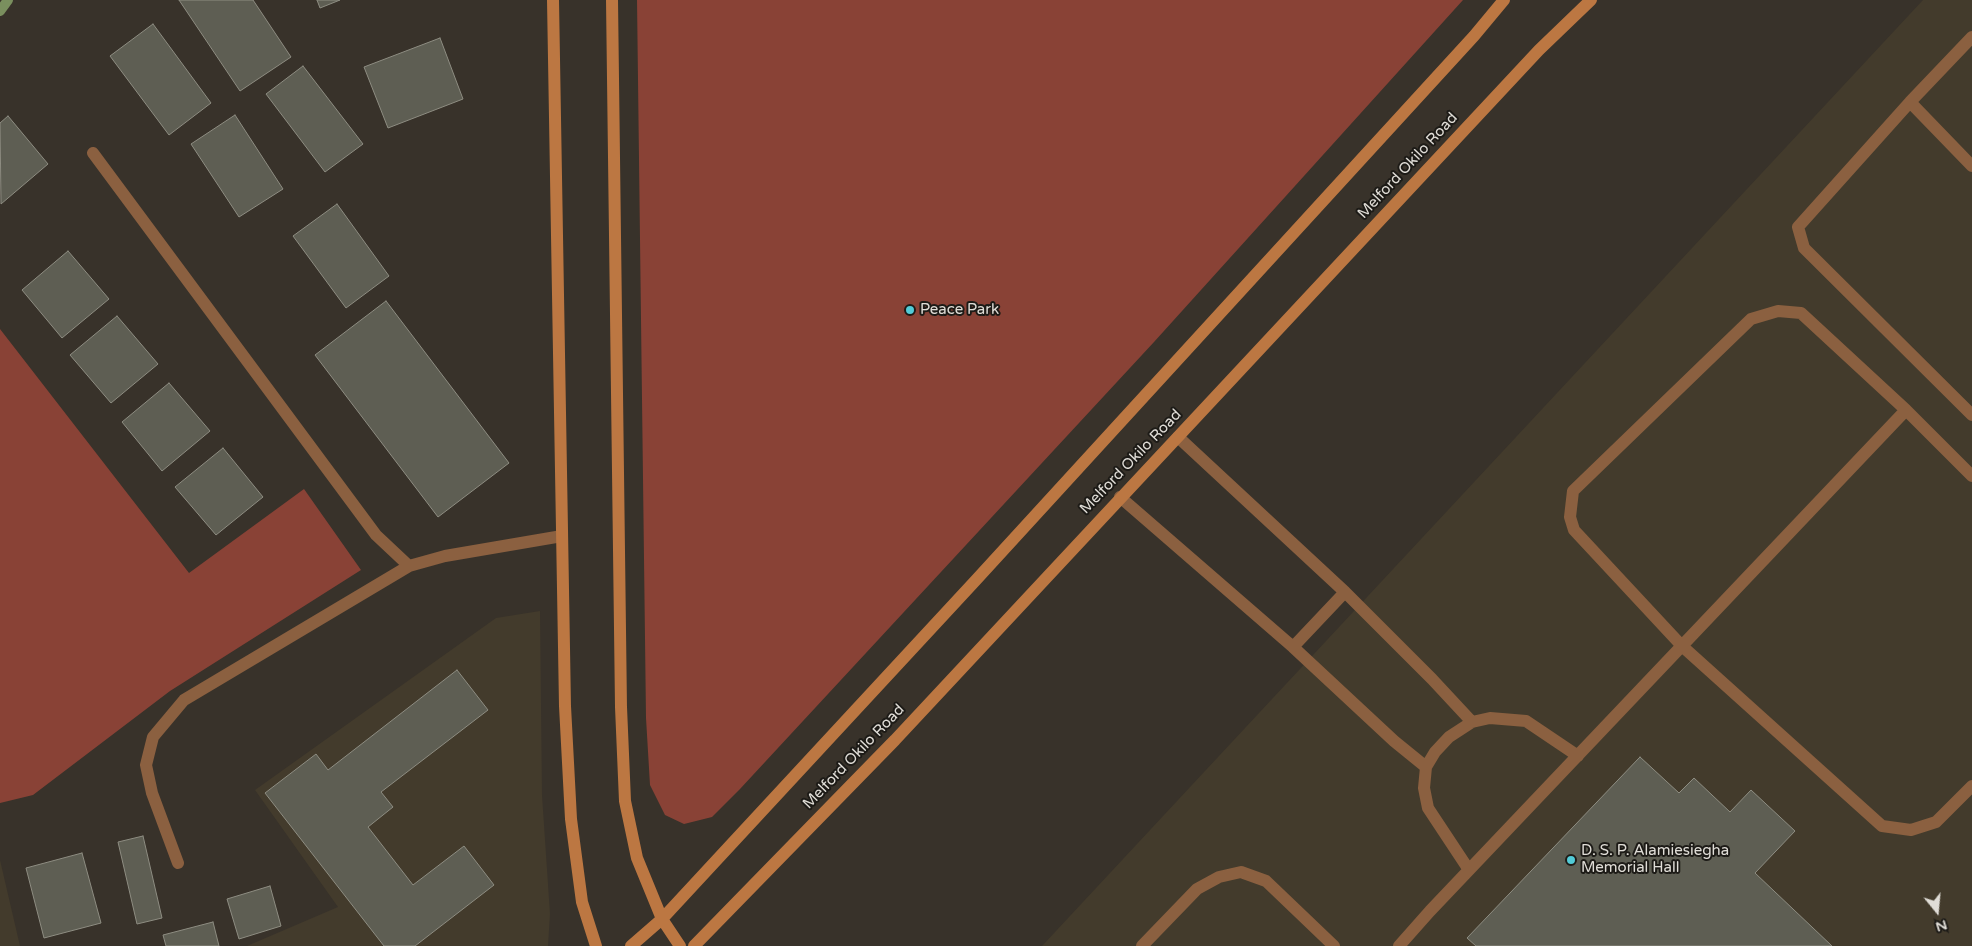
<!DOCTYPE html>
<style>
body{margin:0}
#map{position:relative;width:1972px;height:946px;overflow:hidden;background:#38322a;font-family:"Varela Round",sans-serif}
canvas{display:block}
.north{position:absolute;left:1912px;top:886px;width:50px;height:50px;-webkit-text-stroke:4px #1d1b17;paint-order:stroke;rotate:163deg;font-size:14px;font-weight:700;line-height:20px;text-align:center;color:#e0ddd7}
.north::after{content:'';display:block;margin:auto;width:18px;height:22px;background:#e0ddd7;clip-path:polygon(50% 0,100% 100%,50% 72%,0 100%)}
</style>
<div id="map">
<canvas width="1972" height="946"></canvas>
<div class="north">N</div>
</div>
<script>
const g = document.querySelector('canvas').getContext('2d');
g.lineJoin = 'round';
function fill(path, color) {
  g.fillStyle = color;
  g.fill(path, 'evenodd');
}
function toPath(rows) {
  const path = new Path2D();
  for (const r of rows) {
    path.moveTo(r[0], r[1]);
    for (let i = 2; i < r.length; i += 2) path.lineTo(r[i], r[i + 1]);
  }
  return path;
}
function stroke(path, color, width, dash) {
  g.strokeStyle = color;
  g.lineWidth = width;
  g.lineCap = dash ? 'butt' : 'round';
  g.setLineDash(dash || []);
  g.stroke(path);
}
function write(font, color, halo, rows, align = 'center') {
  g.font = font + ' "Varela Round",sans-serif';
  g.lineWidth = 4;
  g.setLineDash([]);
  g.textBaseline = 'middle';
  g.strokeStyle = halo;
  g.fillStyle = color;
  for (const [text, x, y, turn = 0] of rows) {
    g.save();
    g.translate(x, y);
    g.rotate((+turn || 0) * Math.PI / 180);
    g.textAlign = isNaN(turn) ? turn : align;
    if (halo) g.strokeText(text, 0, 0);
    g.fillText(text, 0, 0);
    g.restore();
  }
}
const built = toPath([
 [1923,0,1972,0,1972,946,1042,946],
 [540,611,542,795,550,914,548,946,247,946,338,907,255,790,496,618],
 [0,860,20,946,0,946]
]);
const green = toPath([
 [637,0,1463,0,1154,342,740,789,712,817,684,824,665,815,650,785,646,718],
 [0,329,189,573,304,489,361,570,170,691,33,795,0,803]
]);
const stream = toPath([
 [0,11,8,0]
]);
const building = toPath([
 [179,0,253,0,291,57,240,91,179,0],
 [317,0,340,0,320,8,317,0],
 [153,24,211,103,169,135,110,56,153,24],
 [440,38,463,99,388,128,364,67,440,38],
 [303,66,363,144,325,172,266,94,303,66],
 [235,115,283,189,239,217,191,144,235,115],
 [8,116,48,164,1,204,0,123,8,116],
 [337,204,389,276,346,308,293,236,337,204],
 [68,251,109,299,62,338,22,290,68,251],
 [386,301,509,463,438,517,315,355,386,301],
 [117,316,158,364,111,403,70,355,117,316],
 [169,383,210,431,162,471,122,422,169,383],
 [223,448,263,497,216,535,175,487,223,448],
 [457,670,488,710,381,792,393,807,368,827,413,885,464,846,494,885,415,946,384,946,265,793,316,754,328,770,457,670],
 [1640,757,1679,793,1694,778,1730,812,1751,790,1795,831,1755,873,1832,946,1476,946,1467,938,1640,757],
 [143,836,162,918,137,924,118,842,143,836],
 [82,853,101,923,44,938,26,868,82,853],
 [270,886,281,926,239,939,227,899,270,886],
 [213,922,219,946,166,946,163,935,213,922]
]);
const lane = toPath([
 [1910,102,1972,37],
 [93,153,376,535,409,566,445,556,562,536],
 [1972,166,1910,102,1798,227,1804,248,1972,415],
 [1178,437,1345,592,1432,679,1472,722],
 [1972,476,1906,410,1801,313,1778,311,1751,319,1573,491,1570,517,1574,530,1682,646,1882,826,1911,830,1936,822,1972,786],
 [1120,497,1293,647,1394,741,1426,767],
 [1293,647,1345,592],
 [178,863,152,793,146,765,153,737,184,700,409,566],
 [1469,870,1428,808,1424,788,1426,767,1435,752,1449,737,1472,722,1490,718,1526,721,1578,756],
 [1142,946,1197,889,1219,877,1241,872,1266,881,1334,946],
 [1399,946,1430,911,1906,410]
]);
const secondary = toPath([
 [553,0,565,706,571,819,582,902,596,946],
 [612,0,621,707,625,801,637,858,662,919,680,946],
 [631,946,662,919,976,580,1474,36,1504,0],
 [694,946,895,740,1539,50,1591,0]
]);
const markers = [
 [910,310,5,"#52cbd7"],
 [1571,860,5,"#52cbd7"]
];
const streetNames = [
 ["Melford Okilo Road",1408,166,-47],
 ["Melford Okilo Road",1131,462,-46],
 ["Melford Okilo Road",854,757,-46]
];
const poiNames = [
 ["Peace Park",920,310],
 ["D. S. P. Alamiesiegha",1581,851],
 ["Memorial Hall",1581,868]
];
fill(built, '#433b2c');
fill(green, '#894236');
stroke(stream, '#7a8f5e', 10);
fill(building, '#5e5e53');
stroke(building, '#8e8d82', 1);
stroke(lane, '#8b6040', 12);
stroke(secondary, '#bc7742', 12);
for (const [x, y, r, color] of markers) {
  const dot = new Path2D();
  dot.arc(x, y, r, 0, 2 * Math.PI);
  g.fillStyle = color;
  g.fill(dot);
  stroke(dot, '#1d1b17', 2);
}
write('15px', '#e0ddd7', '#1d1b17', streetNames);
write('15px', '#e0ddd7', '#1d1b17', poiNames, 'left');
</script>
